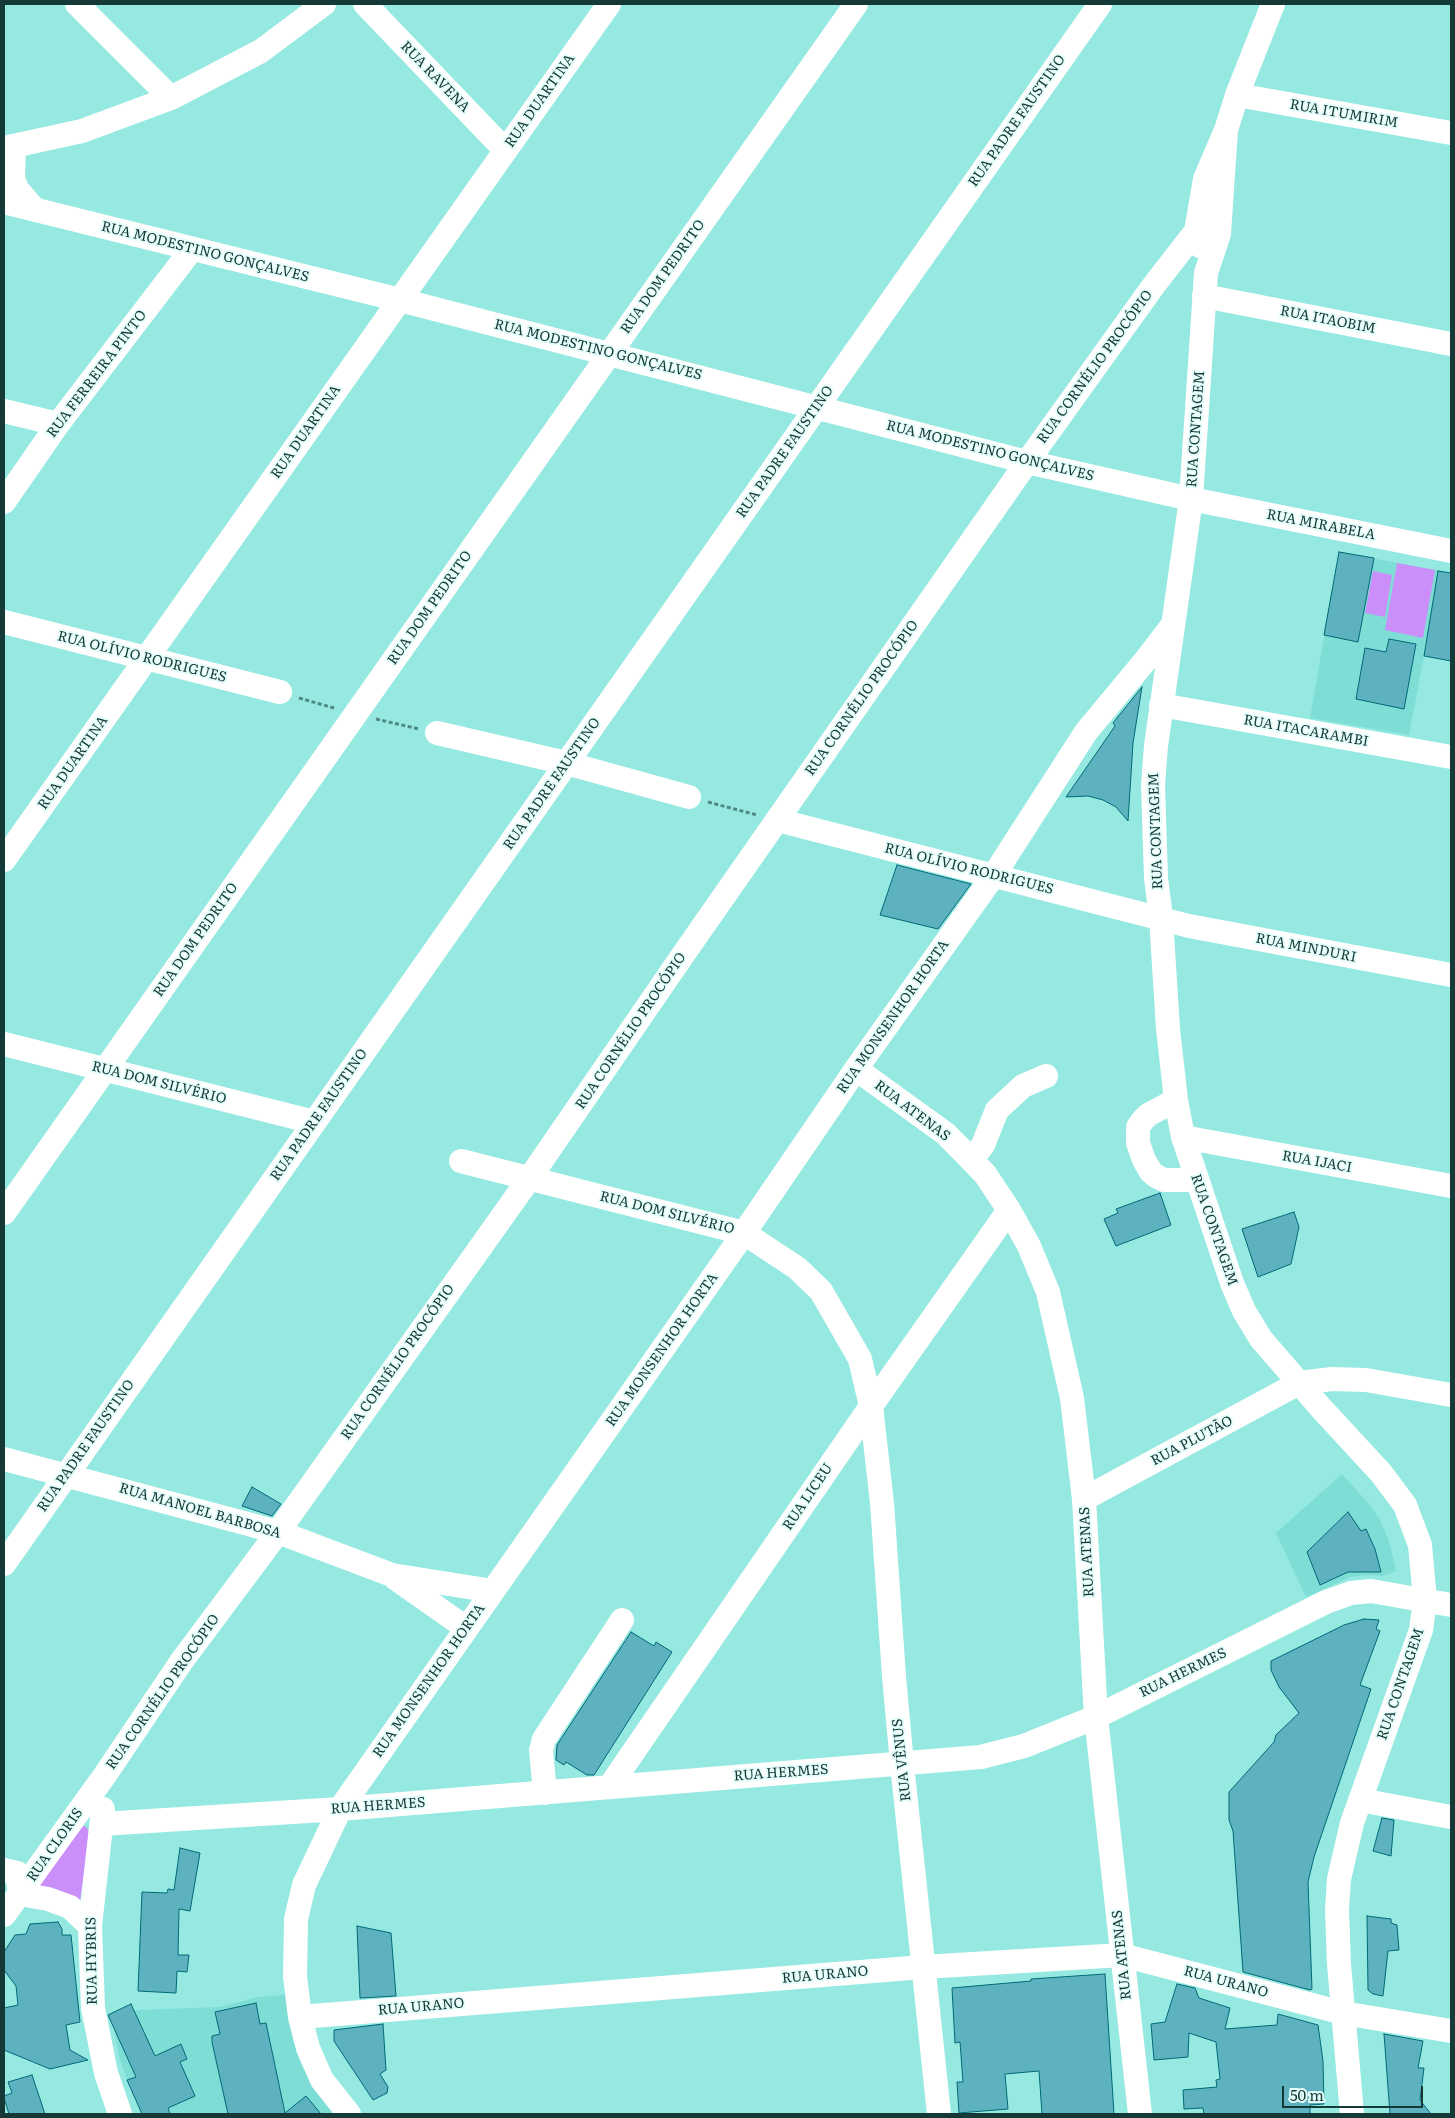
<!DOCTYPE html>
<meta charset="utf-8">
<style>
body{margin:0}
#map{position:relative;width:1455px;height:2118px;overflow:hidden;background:#95e9e1;font-family:Literata,serif}
canvas{display:block}
.frame{position:absolute;inset:0;border:5px solid #153936;pointer-events:none}
.scale{position:absolute;left:1282px;top:2086px;width:141px;height:22px;box-sizing:border-box;border:2px solid #153936;border-top:0;padding-left:6px;font-size:15px;line-height:18px;white-space:nowrap;color:#153936;-webkit-text-stroke:4px #e6fefb;paint-order:stroke}
</style>
<div id="map">
<canvas width="1455" height="2118"></canvas>
<div class="frame"></div>
<div class="scale">50 m</div>
</div>
<script>
const g = document.querySelector('canvas').getContext('2d');
g.lineJoin = 'round';
function fill(path, color) {
  g.fillStyle = color;
  g.fill(path, 'evenodd');
}
function toPath(rows) {
  const path = new Path2D();
  for (const r of rows) {
    path.moveTo(r[0], r[1]);
    for (let i = 2; i < r.length; i += 2) path.lineTo(r[i], r[i + 1]);
  }
  return path;
}
function stroke(path, color, width, dash) {
  g.strokeStyle = color;
  g.lineWidth = width;
  g.lineCap = dash ? 'butt' : 'round';
  g.setLineDash(dash || []);
  g.stroke(path);
}
function write(font, color, halo, rows, align = 'center') {
  g.font = font + ' Literata,serif';
  g.lineWidth = 4;
  g.setLineDash([]);
  g.textBaseline = 'middle';
  g.strokeStyle = halo;
  g.fillStyle = color;
  for (const [text, x, y, turn = 0] of rows) {
    g.save();
    g.translate(x, y);
    g.rotate((+turn || 0) * Math.PI / 180);
    g.textAlign = isNaN(turn) ? turn : align;
    if (halo) g.strokeText(text, 0, 0);
    g.fillText(text, 0, 0);
    g.restore();
  }
}
const built = toPath([
 [1339,552,1451,573,1451,661,1424,656,1409,735,1310,718],
 [1342,1474,1371,1506,1380,1520,1389,1541,1396,1571,1383,1576,1368,1575,1351,1577,1306,1597,1276,1533],
 [285,1995,293,2040,302,2067,334,2114,142,2114,127,2080,118,2053,112,2011,220,2007,258,1997]
]);
const green = toPath([
 [1397,563,1435,570,1423,638,1385,630],
 [1373,571,1392,575,1385,617,1365,613],
 [85,1826,90,1832,80,1901,38,1887,78,1828]
]);
const building = toPath([
 [1339,552,1374,558,1358,642,1324,635,1339,552],
 [1438,571,1451,573,1451,661,1424,656,1438,571],
 [1389,639,1416,644,1404,709,1356,699,1365,648,1386,652,1389,639],
 [1142,687,1133,743,1128,821,1116,807,1103,800,1088,796,1066,797,1115,726,1113,723,1142,687],
 [897,865,971,884,938,929,880,915,897,865],
 [1160,1193,1171,1225,1116,1246,1104,1219,1118,1213,1116,1209,1160,1193],
 [1294,1212,1299,1227,1291,1264,1258,1277,1242,1229,1294,1212],
 [252,1487,281,1504,272,1516,242,1506,252,1487],
 [1348,1512,1361,1531,1366,1529,1375,1549,1381,1572,1348,1572,1320,1585,1307,1552,1348,1512],
 [1364,1619,1379,1620,1376,1629,1380,1631,1360,1685,1371,1689,1314,1857,1308,1882,1312,1989,1310,1990,1243,1972,1233,1831,1229,1820,1229,1792,1274,1742,1276,1735,1299,1713,1279,1687,1271,1670,1271,1661,1344,1625,1364,1619],
 [631,1632,654,1646,656,1642,672,1652,594,1775,587,1775,566,1762,564,1765,556,1760,557,1745,631,1632],
 [1382,1818,1394,1820,1391,1856,1373,1851,1382,1818],
 [180,1848,200,1853,190,1911,179,1909,178,1955,189,1955,187,1972,177,1971,176,1993,138,1991,142,1892,167,1893,168,1889,174,1890,180,1848],
 [1367,1916,1391,1919,1391,1923,1397,1925,1399,1950,1388,1951,1383,1996,1373,1994,1368,1990,1367,1916],
 [58,1922,62,1929,62,1935,71,1935,80,2022,66,2025,70,2050,88,2060,50,2069,4,2050,4,2008,18,2005,16,1986,4,1970,4,1952,15,1935,26,1934,30,1924,58,1922],
 [357,1926,391,1933,396,1996,360,1998,357,1926],
 [1105,1974,1114,2114,1042,2114,1039,2071,1005,2074,1008,2109,959,2113,957,2082,963,2082,960,2042,955,2043,952,1988,1031,1981,1031,1979,1105,1974],
 [1177,1984,1195,1988,1199,1998,1230,2008,1225,2029,1277,2025,1278,2014,1318,2025,1323,2061,1324,2104,1310,2105,1310,2114,1204,2114,1203,2108,1184,2109,1183,2090,1217,2087,1216,2080,1220,2079,1216,2042,1189,2033,1188,2057,1154,2060,1151,2024,1165,2022,1177,1984],
 [256,2003,260,2024,266,2023,285,2113,306,2096,321,2114,228,2114,212,2042,212,2036,220,2034,215,2012,256,2003],
 [131,2004,155,2056,181,2044,187,2059,180,2062,195,2096,168,2108,170,2114,142,2114,127,2080,136,2077,108,2015,131,2004],
 [383,2024,386,2070,380,2074,388,2087,387,2093,373,2100,334,2041,334,2030,383,2024],
 [1384,2034,1423,2041,1418,2068,1424,2068,1420,2100,1431,2114,1390,2114,1384,2034],
 [32,2075,45,2114,9,2114,4,2098,4,2096,12,2093,8,2082,32,2075]
]);
const path = toPath([
 [299,698,334,708],
 [376,719,419,729],
 [708,802,757,815]
]);
const minor = toPath([
 [77,4,171,98],
 [365,4,505,150],
 [1237,95,1451,133],
 [1226,130,1219,234,1206,273,1191,499,1156,746,1153,785,1156,878,1161,918,1168,1029,1176,1100,1183,1137,1232,1283,1244,1311,1261,1339,1320,1407,1381,1473,1405,1505,1420,1545,1425,1600,1421,1630,1352,1823,1339,1879,1337,1910,1339,1964,1352,2114],
 [14,147,13,178,17,189,35,210],
 [4,148,82,131,171,98,261,51,324,4],
 [4,202,400,300,1027,462,1191,499,1451,551],
 [1200,246,1196,231,1205,179,1226,130,1237,95,1273,4],
 [1204,296,1451,344],
 [4,411,58,424],
 [4,502,58,424,192,249],
 [4,622,280,692],
 [1161,705,1451,757],
 [437,733,566,763,689,797],
 [777,820,1189,926,1451,975],
 [4,860,609,4],
 [4,1044,314,1122],
 [856,1069,946,1134,985,1174,1009,1210,1029,1246,1048,1292,1072,1398,1084,1499,1096,1717,1140,2114],
 [1176,1100,1148,1115,1143,1120,1138,1127,1138,1143,1144,1160,1151,1172,1156,1176,1164,1180,1197,1180],
 [1183,1137,1451,1186],
 [971,1160,983,1145,997,1110,1023,1086,1046,1076],
 [461,1161,744,1233,797,1268,821,1291,860,1359,871,1406,882,1503,894,1676,902,1764,939,2114],
 [4,1213,856,4],
 [4,1459,278,1532,392,1575,493,1591],
 [1084,1499,1299,1383,1332,1379,1366,1380,1451,1395],
 [4,1564,1100,4],
 [395,1578,466,1628],
 [610,1786,871,1406,1009,1210],
 [545,1793,541,1750,544,1739,622,1620],
 [1360,1800,1451,1817],
 [103,1809,90,1926,93,2008,106,2073,120,2114],
 [102,1824,340,1809,981,1757,1024,1746,1096,1717,1326,1602,1351,1593,1371,1591,1451,1605],
 [4,1870,17,1873,20,1894,48,1899,70,1907,90,1926],
 [4,1915,105,1775,181,1662,278,1532,529,1179,685,952,1027,462,1154,285,1196,231],
 [300,2017,923,1967,1122,1955,1343,2013,1451,2031],
 [349,2114,322,2080,308,2048,300,2017,295,1976,296,1919,304,1885,340,1809,744,1233,856,1069,994,875,1086,732,1145,661,1171,627]
]);
const streetNames = [
 ["RUA RAVENA",435,77,46],
 ["RUA DUARTINA",540,101,-55],
 ["RUA ITUMIRIM",1344,114,10],
 ["RUA PADRE FAUSTINO",1017,121,-55],
 ["RUA MODESTINO GONÇALVES",205,252,14],
 ["RUA DOM PEDRITO",663,277,-55],
 ["RUA ITAOBIM",1328,320,11],
 ["RUA MODESTINO GONÇALVES",598,350,14],
 ["RUA CORNÉLIO PROCÓPIO",1095,367,-54],
 ["RUA FERREIRA PINTO",97,374,-53],
 ["RUA CONTAGEM",1196,429,-86],
 ["RUA DUARTINA",306,432,-55],
 ["RUA MODESTINO GONÇALVES",990,451,14],
 ["RUA PADRE FAUSTINO",785,452,-55],
 ["RUA MIRABELA",1321,525,11],
 ["RUA DOM PEDRITO",430,608,-55],
 ["RUA OLÍVIO RODRIGUES",142,657,14],
 ["RUA CORNÉLIO PROCÓPIO",862,698,-55],
 ["RUA ITACARAMBI",1306,731,10],
 ["RUA DUARTINA",73,763,-55],
 ["RUA PADRE FAUSTINO",552,784,-55],
 ["RUA CONTAGEM",1156,831,-92],
 ["RUA OLÍVIO RODRIGUES",969,869,14],
 ["RUA DOM PEDRITO",196,940,-55],
 ["RUA MINDURI",1306,948,11],
 ["RUA MONSENHOR HORTA",893,1017,-55],
 ["RUA CORNÉLIO PROCÓPIO",631,1031,-56],
 ["RUA DOM SILVÉRIO",159,1083,14],
 ["RUA ATENAS",912,1111,37],
 ["RUA PADRE FAUSTINO",319,1115,-55],
 ["RUA IJACI",1317,1162,10],
 ["RUA DOM SILVÉRIO",667,1213,14],
 ["RUA CONTAGEM",1214,1230,71],
 ["RUA MONSENHOR HORTA",662,1350,-55],
 ["RUA CORNÉLIO PROCÓPIO",398,1362,-55],
 ["RUA PLUTÃO",1192,1441,-28],
 ["RUA PADRE FAUSTINO",86,1446,-55],
 ["RUA LICEU",808,1497,-56],
 ["RUA MANOEL BARBOSA",200,1511,16],
 ["RUA ATENAS",1087,1552,-93],
 ["RUA HERMES",1183,1673,-26],
 ["RUA MONSENHOR HORTA",429,1681,-55],
 ["RUA CONTAGEM",1401,1684,-71],
 ["RUA CORNÉLIO PROCÓPIO",163,1692,-55],
 ["RUA VÊNUS",902,1760,-96],
 ["RUA HERMES",781,1773,-4],
 ["RUA HERMES",378,1806,-4],
 ["RUA CLORIS",55,1845,-55],
 ["RUA ATENAS",1122,1955,-96],
 ["RUA HYBRIS",92,1961,-91],
 ["RUA URANO",825,1975,-5],
 ["RUA URANO",1226,1982,15],
 ["RUA URANO",421,2007,-5]
];
fill(built, '#7eded6');
fill(green, '#ca8ff9');
fill(building, '#5eb1be');
stroke(building, '#006976', 1);
stroke(path, '#4f8983', 3, [4, 2.5]);
stroke(minor, '#fff', 24);
write('14px', '#153936', '#e6fefb', streetNames);
</script>
